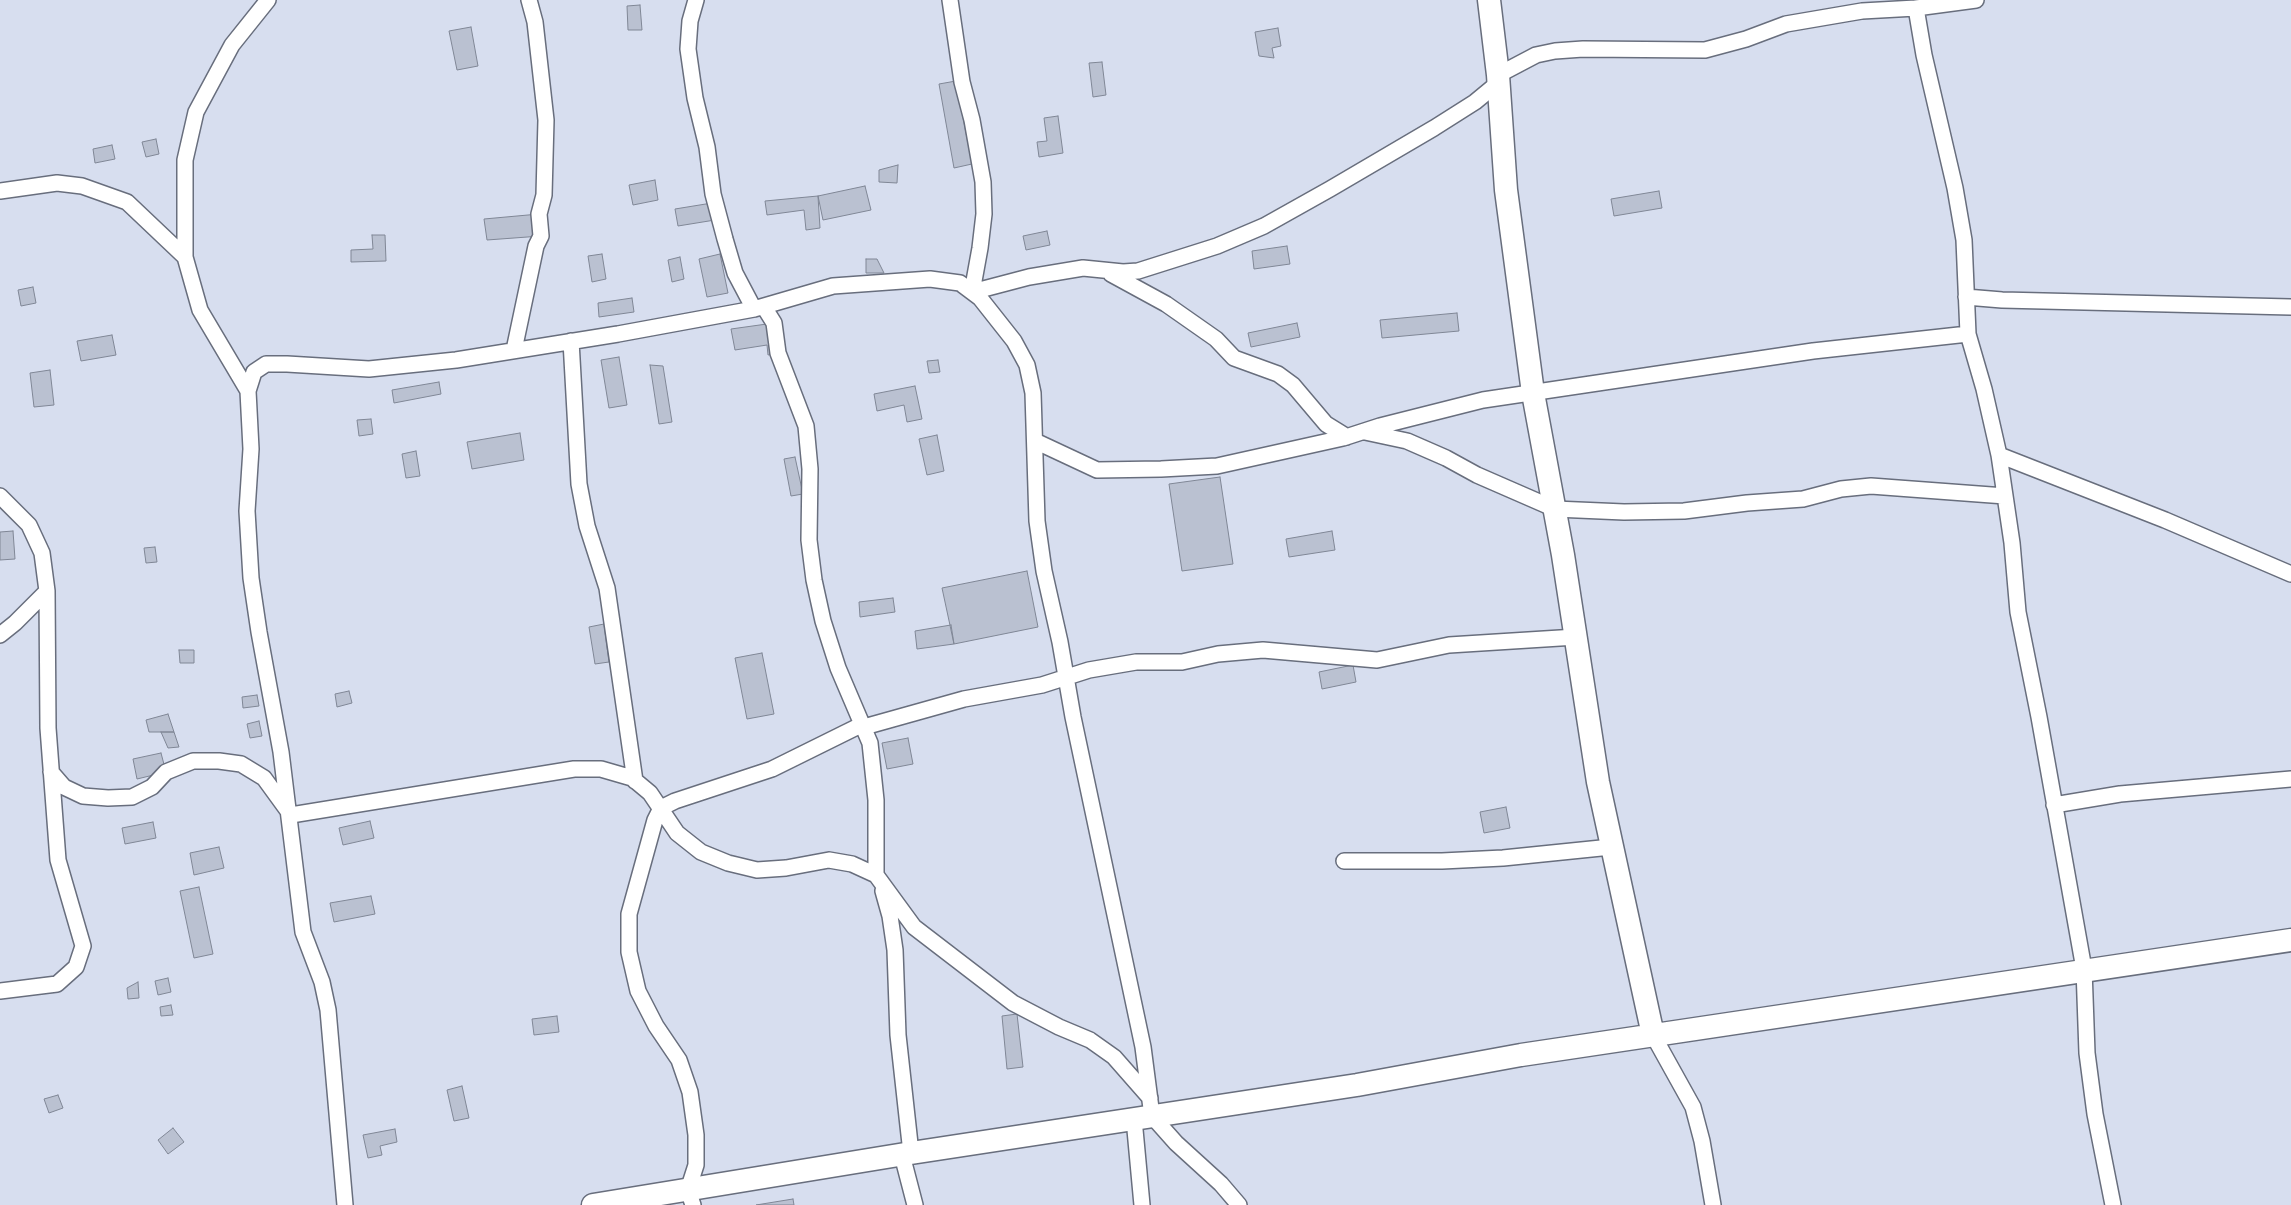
<!DOCTYPE html>
<style>
body{margin:0}
canvas{display:block;background:#d7deef}
</style>
<canvas width="2291" height="1205"></canvas>
<script>
const g = document.querySelector('canvas').getContext('2d');
g.lineJoin = 'round';
function fill(path, color) {
  g.fillStyle = color;
  g.fill(path, 'evenodd');
}
function toPath(rows) {
  const path = new Path2D();
  for (const r of rows) {
    path.moveTo(r[0], r[1]);
    for (let i = 2; i < r.length; i += 2) path.lineTo(r[i], r[i + 1]);
  }
  return path;
}
function stroke(path, color, width, dash) {
  g.strokeStyle = color;
  g.lineWidth = width;
  g.lineCap = dash ? 'butt' : 'round';
  g.setLineDash(dash || []);
  g.stroke(path);
}
const building = toPath([
 [640,5,642,30,628,30,627,6,640,5],
 [471,27,478,66,457,70,449,31,471,27],
 [1278,28,1281,46,1272,48,1274,58,1259,56,1255,32,1278,28],
 [1102,62,1106,95,1093,97,1089,63,1102,62],
 [956,81,972,164,954,168,939,84,956,81],
 [1058,116,1063,153,1039,157,1037,142,1047,141,1044,118,1058,116],
 [156,139,159,154,146,157,142,142,156,139],
 [112,145,115,159,95,163,93,149,112,145],
 [898,165,897,183,879,182,879,170,898,165],
 [655,180,658,200,633,205,629,185,655,180],
 [865,186,871,210,823,220,818,196,865,186],
 [1659,191,1662,208,1614,216,1611,199,1659,191],
 [818,196,820,228,806,230,804,210,767,215,765,201,818,196],
 [712,203,715,220,678,226,675,209,712,203],
 [539,214,541,236,487,240,484,219,539,214],
 [1047,231,1050,245,1026,250,1023,236,1047,231],
 [372,235,385,235,386,261,351,262,351,250,373,249,372,235],
 [1287,246,1290,264,1254,269,1252,251,1287,246],
 [602,254,606,279,592,282,588,256,602,254],
 [720,254,728,293,707,297,699,259,720,254],
 [680,257,684,279,672,282,668,260,680,257],
 [866,259,877,259,884,273,866,273,866,259],
 [33,287,36,303,21,306,18,290,33,287],
 [632,298,634,312,599,317,598,303,632,298],
 [1457,313,1459,331,1382,338,1380,320,1457,313],
 [774,323,778,353,768,355,767,345,735,350,731,329,774,323],
 [1297,323,1300,337,1251,347,1248,333,1297,323],
 [112,335,116,355,81,361,77,341,112,335],
 [619,357,627,405,609,408,601,360,619,357],
 [938,360,940,372,929,373,927,361,938,360],
 [650,365,663,366,672,422,659,424,650,365],
 [50,370,54,405,34,407,30,373,50,370],
 [439,382,441,394,394,403,392,390,439,382],
 [915,386,922,419,907,422,904,405,877,411,874,394,915,386],
 [371,419,373,434,359,436,357,420,371,419],
 [520,433,524,460,472,469,467,442,520,433],
 [937,435,944,471,927,475,919,439,937,435],
 [416,451,420,476,406,478,402,454,416,451],
 [795,457,803,494,791,496,784,459,795,457],
 [1220,477,1233,564,1182,571,1169,484,1220,477],
 [13,531,15,559,0,560,0,532,13,531],
 [1332,531,1335,550,1289,557,1286,539,1332,531],
 [155,547,157,562,146,563,144,548,155,547],
 [1027,571,1038,627,954,644,942,588,1027,571],
 [893,598,895,612,860,617,859,602,893,598],
 [604,624,609,662,595,664,589,627,604,624],
 [951,625,954,644,917,649,915,631,951,625],
 [179,650,194,650,194,663,180,663,179,650],
 [762,653,774,714,747,719,735,658,762,653],
 [1353,665,1356,682,1322,689,1319,672,1353,665],
 [349,691,352,703,337,707,335,694,349,691],
 [257,695,259,706,243,708,242,697,257,695],
 [168,714,174,732,149,732,146,720,168,714],
 [259,721,262,736,250,738,247,724,259,721],
 [161,732,174,732,179,747,168,748,161,732],
 [908,738,913,764,887,769,882,743,908,738],
 [161,753,166,772,137,779,133,759,161,753],
 [1506,807,1510,828,1484,833,1480,812,1506,807],
 [370,821,374,838,343,845,339,828,370,821],
 [153,822,156,838,125,844,122,828,153,822],
 [219,847,224,868,194,875,190,853,219,847],
 [199,887,213,954,194,958,180,891,199,887],
 [371,896,375,914,334,922,330,903,371,896],
 [168,978,171,992,158,995,155,981,168,978],
 [138,982,139,998,128,999,127,988,138,982],
 [171,1005,173,1015,161,1016,160,1007,171,1005],
 [1017,1014,1023,1067,1007,1069,1002,1016,1017,1014],
 [557,1016,559,1032,534,1035,532,1019,557,1016],
 [462,1086,469,1118,454,1121,447,1090,462,1086],
 [58,1095,63,1108,49,1113,44,1099,58,1095],
 [173,1128,184,1142,168,1154,158,1140,173,1128],
 [395,1129,397,1142,380,1146,382,1155,368,1158,363,1135,395,1129],
 [793,1199,794,1205,756,1205,793,1199]
]);
const street = toPath([
 [696,0,690,21,688,49,695,98,707,147,713,194,725,239,735,273,754,309],
 [950,0,962,82,972,120,983,182,984,214,980,248,972,292,1029,277,1083,268,1123,272,1138,271,1217,246,1264,226,1330,189,1434,128,1475,102,1498,83],
 [1916,8,1924,55,1955,188,1964,240,1968,334,1984,389,1999,455,2012,543,2018,612,2039,717,2084,969,2087,1053,2095,1114,2113,1205],
 [1498,75,1536,55,1555,51,1583,49,1705,50,1746,39,1786,24,1862,11,1916,8,1976,0],
 [0,191,57,183,82,186,127,202,185,257],
 [1111,274,1166,304,1216,339,1234,358,1278,374,1293,385,1326,424,1347,437],
 [1966,297,2002,300,2291,307],
 [764,307,774,323,778,353,806,426,810,469,809,540,814,580,823,621,838,668,870,743,876,800,876,875],
 [571,341,579,484,587,526,607,588,635,781],
 [514,350,536,246,541,236,539,214,544,195,546,120,535,22,529,0],
 [248,391,200,310,185,257,185,160,196,112,232,45,268,0],
 [1365,432,1407,441,1446,458,1477,475,1555,509,1624,512,1684,511,1747,503,1803,499,1841,489,1871,486,2005,496],
 [1035,441,1097,470,1161,469,1217,466,1343,438,1380,426,1483,400,1813,351,1968,334],
 [1999,455,2165,520,2291,574],
 [0,496,29,525,42,553,47,591,48,728,58,860,83,946,76,967,57,984,0,991],
 [0,635,15,623,47,591],
 [864,727,964,699,1042,685,1089,670,1136,662,1182,662,1218,654,1263,650,1377,660,1449,645,1576,637],
 [51,772,64,787,83,796,108,798,132,797,152,787,166,772,193,761,219,761,241,764,264,778,288,811],
 [2054,805,2120,794,2291,779],
 [291,815,574,769,601,769,632,778,650,793,677,833,701,852,728,863,757,870,786,868,829,860,852,864,876,875,914,927,1013,1003,1059,1027,1090,1040,1114,1057,1150,1098],
 [1344,861,1442,861,1503,858,1611,847],
 [883,891,890,916,895,950,898,1035,911,1153],
 [1653,1035,1693,1107,1702,1141,1713,1205],
 [1134,1119,1142,1205],
 [902,1155,915,1205],
 [345,1205,328,1010,322,982,303,932,281,752,259,632,251,578,247,511,251,449,248,391,254,372,266,364,287,364,369,369,456,360,618,334,754,309,833,286,930,279,960,283,980,298,1014,341,1027,365,1033,393,1037,521,1044,571,1060,642,1073,717,1143,1047,1152,1116,1176,1143,1221,1184,1239,1205],
 [693,1205,688,1190,696,1165,696,1135,690,1092,679,1060,656,1026,638,991,629,952,629,914,655,820,661,808,675,801,772,769,863,724]
]);
const secondary = toPath([
 [1489,0,1498,75,1506,190,1533,393,1563,555,1598,782,1653,1035],
 [593,1205,911,1153,1357,1085,1521,1055,2291,940]
]);
fill(building, '#bac1d1');
stroke(building, '#808796', 1);
stroke(street, '#686e7d', 18);
stroke(secondary, '#686e7d', 25);
stroke(street, '#fff', 15);
stroke(secondary, '#fff', 22);
</script>
